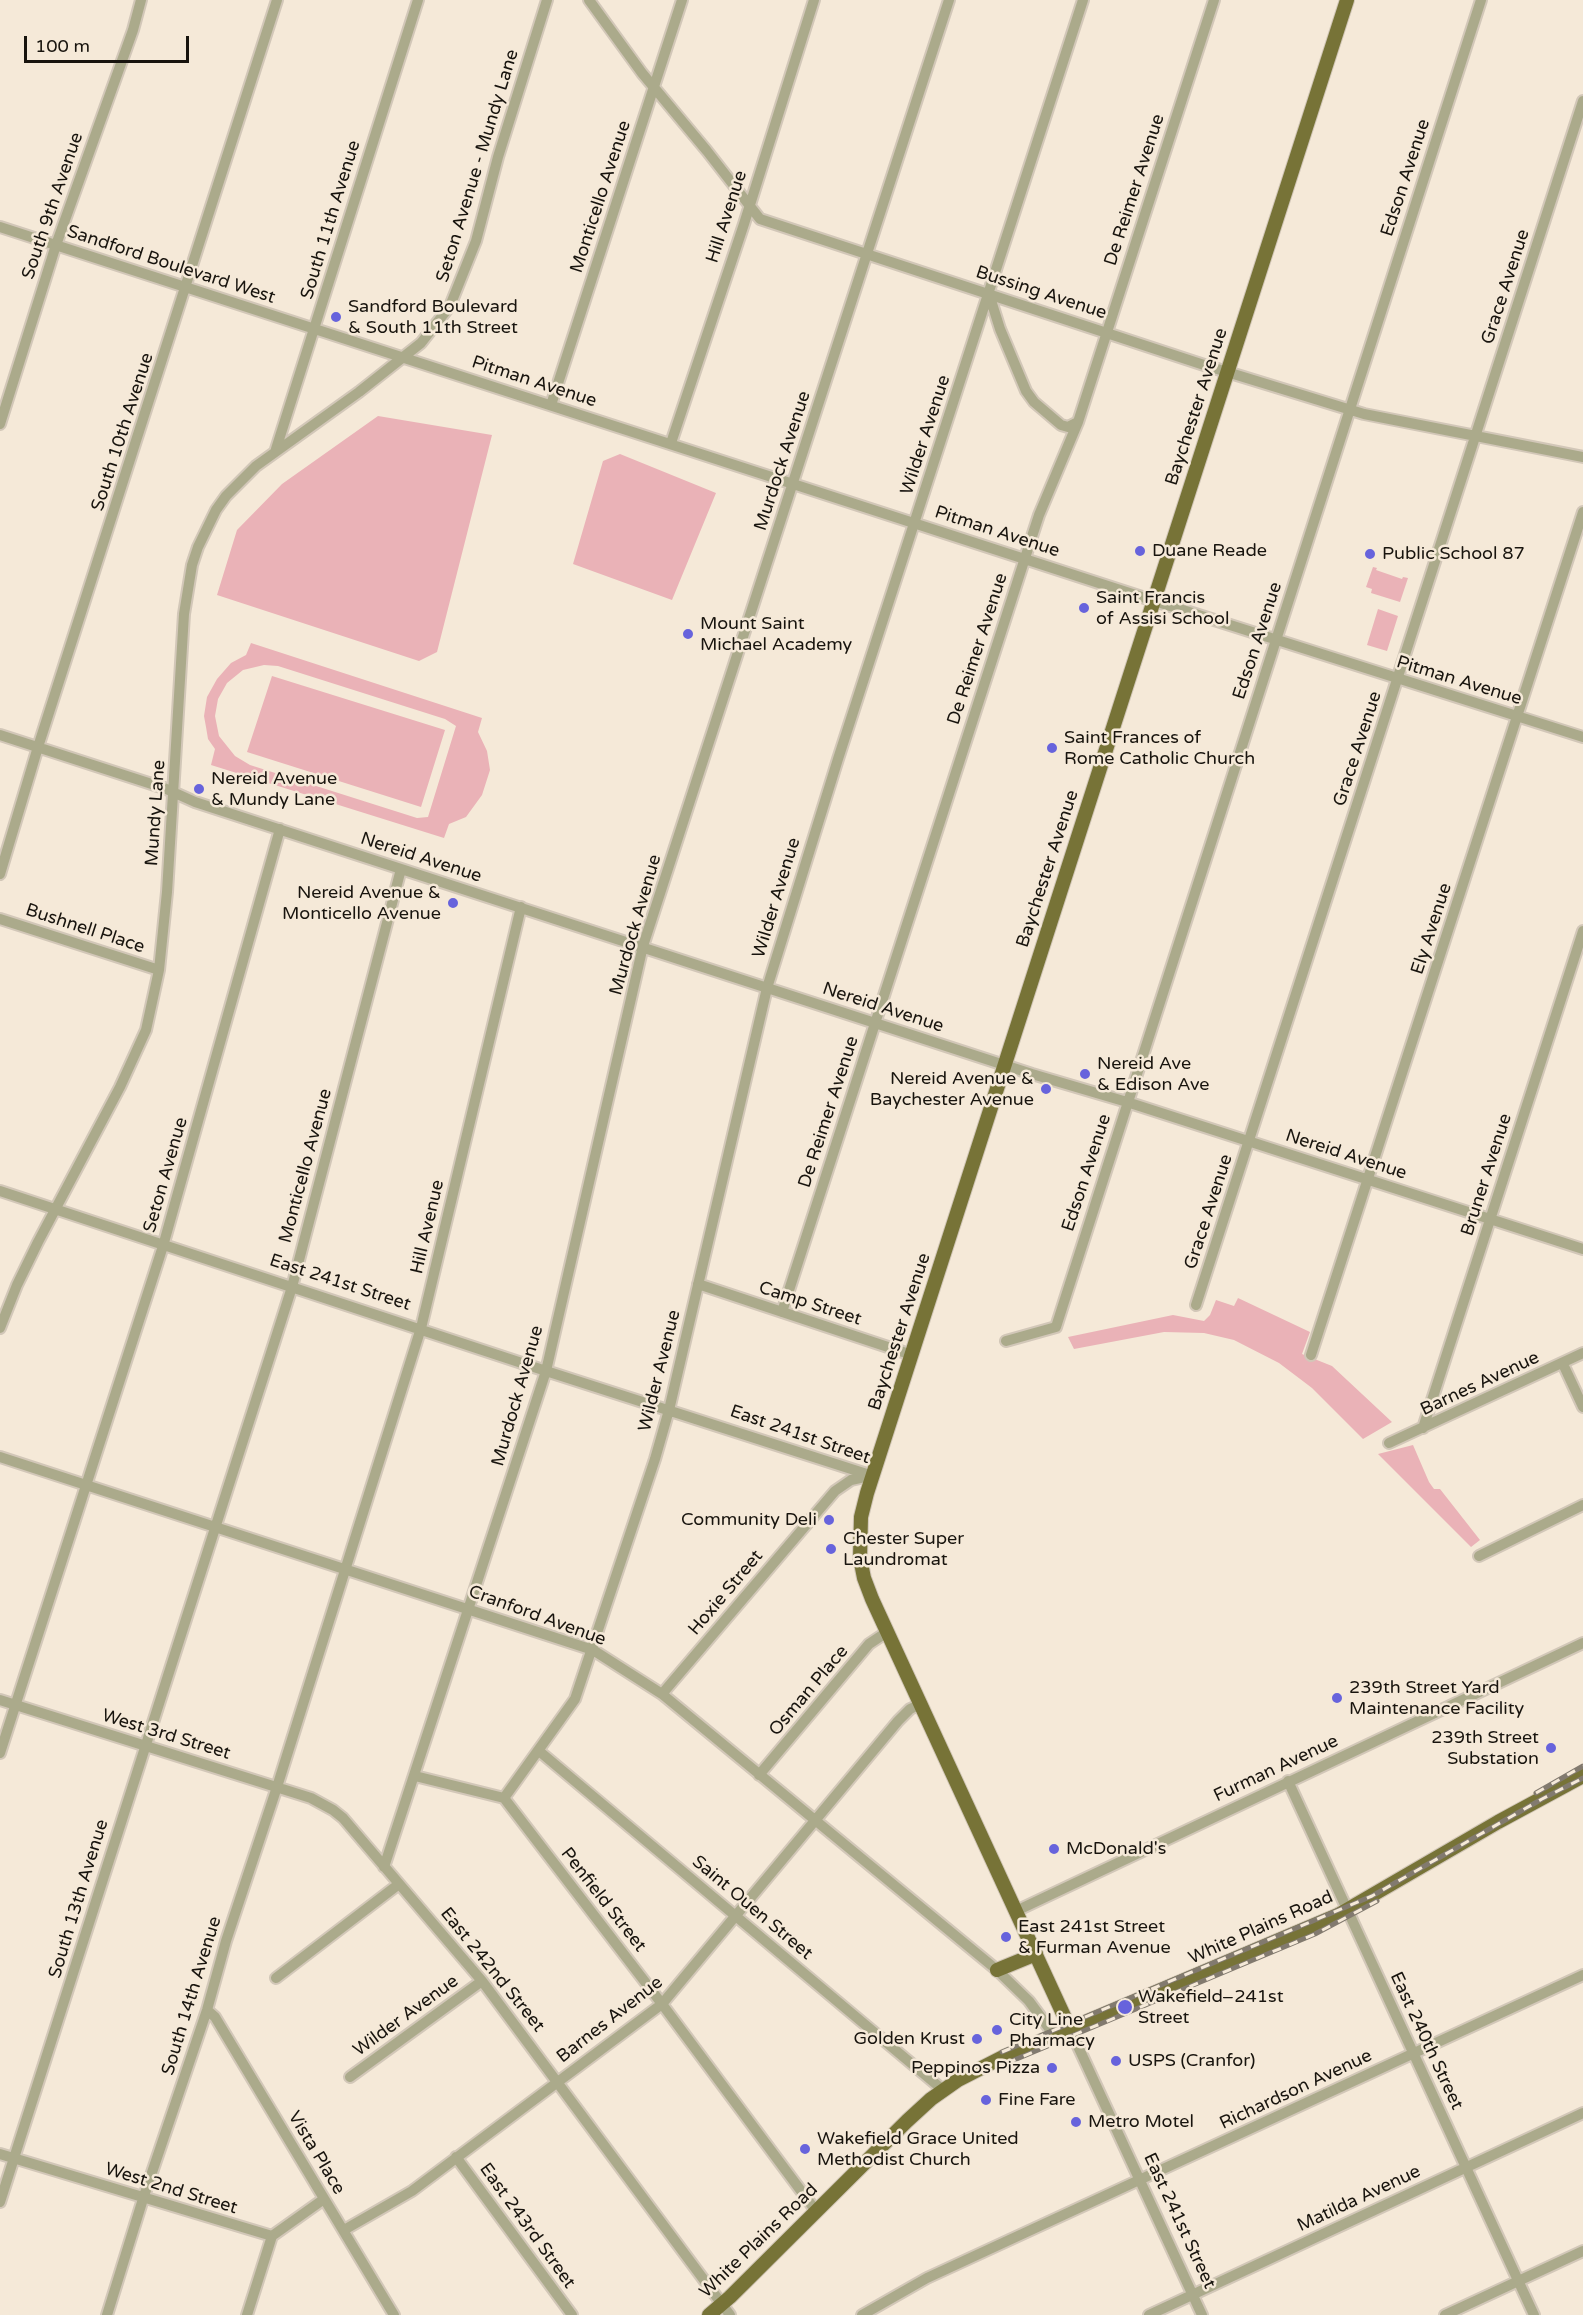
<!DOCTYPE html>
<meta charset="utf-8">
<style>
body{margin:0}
#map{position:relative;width:1583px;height:2315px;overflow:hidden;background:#f5e9d8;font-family:"Varela Round",sans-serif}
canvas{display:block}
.scale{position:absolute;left:24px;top:36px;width:165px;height:27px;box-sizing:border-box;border:3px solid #18140e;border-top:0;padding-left:8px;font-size:18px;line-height:21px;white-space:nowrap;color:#18140e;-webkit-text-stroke:4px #f5e9d8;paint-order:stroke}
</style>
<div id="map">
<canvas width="1583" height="2315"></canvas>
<div class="scale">100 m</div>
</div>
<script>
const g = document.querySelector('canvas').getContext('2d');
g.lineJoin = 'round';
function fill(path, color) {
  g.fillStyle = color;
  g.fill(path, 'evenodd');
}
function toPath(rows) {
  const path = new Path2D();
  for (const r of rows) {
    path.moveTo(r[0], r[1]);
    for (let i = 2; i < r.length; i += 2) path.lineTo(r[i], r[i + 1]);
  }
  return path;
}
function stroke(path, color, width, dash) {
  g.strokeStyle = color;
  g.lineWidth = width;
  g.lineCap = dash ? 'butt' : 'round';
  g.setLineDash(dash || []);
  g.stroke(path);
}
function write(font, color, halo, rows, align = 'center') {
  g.font = font + ' "Varela Round",sans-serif';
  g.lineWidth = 5;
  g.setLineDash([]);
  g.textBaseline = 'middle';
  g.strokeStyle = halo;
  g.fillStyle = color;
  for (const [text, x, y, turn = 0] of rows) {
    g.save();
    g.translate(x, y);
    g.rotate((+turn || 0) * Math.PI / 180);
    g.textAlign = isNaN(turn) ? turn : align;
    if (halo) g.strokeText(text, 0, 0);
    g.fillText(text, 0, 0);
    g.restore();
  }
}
const green = toPath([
 [378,416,492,435,437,652,419,661,217,595,237,530,282,484],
 [620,454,716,493,672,600,573,564,603,461],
 [1373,567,1377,568,1376,570,1402,579,1403,577,1408,578,1400,602,1371,593,1372,589,1366,587],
 [1378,609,1398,616,1387,651,1367,645],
 [251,643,482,718,478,732,487,751,490,770,482,795,466,817,449,824,444,838,211,765,215,749,208,739,206,727,204,716,207,697,217,679,231,663,246,655],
 [264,665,278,666,445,719,456,726,428,817,417,818,250,765,235,756,219,736,215,716,218,699,227,683,243,670],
 [272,676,445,730,421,807,247,752],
 [1238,1298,1310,1332,1302,1354,1332,1366,1392,1422,1363,1439,1312,1388,1279,1363,1234,1340,1204,1333,1164,1332,1074,1349,1068,1337,1173,1315,1204,1321,1210,1315,1216,1300,1234,1306],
 [1413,1445,1429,1482,1434,1489,1440,1489,1480,1540,1471,1547,1378,1454]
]);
const minor = toPath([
 [589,0,642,73,707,151,760,219,1201,364,1364,414,1583,457],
 [0,227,1145,598,1583,737],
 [989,294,1000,329,1026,391,1034,402,1061,425,1068,427,1078,422],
 [551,405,682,0],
 [0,424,56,245,133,30,141,0],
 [671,443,744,224,814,0],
 [276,449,418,0],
 [0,735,164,788,195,802,1032,1074,1127,1102,1583,1249],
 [0,874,38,747,277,0],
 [0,919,159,970],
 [0,1191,546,1371,873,1476],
 [698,1284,912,1355],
 [1196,1305,1583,101],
 [782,1312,1025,558,1039,515,1078,422,1214,0],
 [0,1328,17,1285,38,1242,120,1087,146,1030,159,970,167,892,184,614,192,565,198,547,216,510,226,496,256,466,359,392,421,343,450,306,476,241,498,157,547,0],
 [1006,1341,1056,1327,1481,0],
 [1311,1355,1583,512],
 [1563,1364,1583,1407],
 [1423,1428,1583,931],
 [1389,1443,1583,1353],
 [0,1457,593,1650,662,1694,997,1970,1029,2001,1054,2035],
 [1479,1556,1583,1505],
 [662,1694,835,1491,851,1480,869,1476],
 [0,1700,311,1798,333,1810,343,1818,482,1981,730,2315],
 [539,1751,943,2090],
 [0,1753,163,1246,280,829],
 [759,1775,869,1644,887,1632],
 [415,1776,504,1798,662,2004,816,2211],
 [1288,1781,1534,2315],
 [504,1798,575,1699,655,1459,669,1410,767,988,838,759,1083,0],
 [384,1867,546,1371,643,946,949,0],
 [1016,1911,1583,1643],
 [276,1978,399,1884],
 [207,2010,215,2017,394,2315],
 [1070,2029,1202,2315],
 [350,2077,482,1981],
 [0,2154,272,2236,324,2199],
 [456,2157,572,2315],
 [0,2202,292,1287,401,869],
 [344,2230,412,2191,662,2004,898,1721,910,1709,921,1704],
 [107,2315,143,2199,207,2010,226,1941,277,1787,421,1328,521,907],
 [247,2315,272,2236],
 [862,2315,927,2278,1583,1975],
 [1149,2315,1583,2113],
 [1445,2315,1583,2251]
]);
const major = toPath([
 [997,1970,1036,1954],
 [1070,2029,872,1599,864,1578,860,1558,861,1517,867,1493,1347,0],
 [709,2315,730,2297,907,2121,931,2099,958,2080,1003,2057,1338,1915,1498,1822,1583,1776]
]);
const rail = toPath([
 [1536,1793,1583,1766],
 [1002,2052,1372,1896,1542,1799,1583,1778],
 [1007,2063,1315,1934,1377,1901]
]);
const markers = [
 [336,317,6,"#6763dc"],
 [1140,551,6,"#6763dc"],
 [1370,554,6,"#6763dc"],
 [1084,608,6,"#6763dc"],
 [688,634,6,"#6763dc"],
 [1052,748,6,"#6763dc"],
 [199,789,6,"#6763dc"],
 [453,903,6,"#6763dc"],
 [1085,1074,6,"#6763dc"],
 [1046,1089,6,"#6763dc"],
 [829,1520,6,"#6763dc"],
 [831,1549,6,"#6763dc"],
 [1337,1698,6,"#6763dc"],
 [1551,1748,6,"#6763dc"],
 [1054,1849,6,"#6763dc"],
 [1006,1937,6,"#6763dc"],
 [1125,2007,8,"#6763dc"],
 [997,2030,6,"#6763dc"],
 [977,2039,6,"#6763dc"],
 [1116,2061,6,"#6763dc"],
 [1052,2068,6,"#6763dc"],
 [986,2100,6,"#6763dc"],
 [1076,2122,6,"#6763dc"],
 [805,2149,6,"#6763dc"]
];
const streetNames = [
 ["Seton Avenue - Mundy Lane",478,166,-73],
 ["Edson Avenue",1406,178,-72],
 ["De Reimer Avenue",1135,190,-72],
 ["Monticello Avenue",601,197,-72],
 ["South 9th Avenue",53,206,-71],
 ["Hill Avenue",727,217,-72],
 ["South 11th Avenue",331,220,-73],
 ["Sandford Boulevard West",171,265,18],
 ["Grace Avenue",1506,287,-72],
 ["Bussing Avenue",1041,293,18],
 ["Pitman Avenue",534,382,18],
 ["Baychester Avenue",1197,407,-72],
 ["South 10th Avenue",123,432,-72],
 ["Wilder Avenue",926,435,-72],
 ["Murdock Avenue",783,461,-72],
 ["Pitman Avenue",997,532,18],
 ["Edson Avenue",1258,641,-72],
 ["De Reimer Avenue",978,649,-72],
 ["Pitman Avenue",1459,681,17],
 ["Grace Avenue",1358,749,-72],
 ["Mundy Lane",156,813,-86],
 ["Nereid Avenue",421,858,18],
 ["Baychester Avenue",1048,869,-72],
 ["Wilder Avenue",777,898,-73],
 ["Murdock Avenue",636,925,-74],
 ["Bushnell Place",85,929,18],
 ["Ely Avenue",1432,929,-72],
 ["Nereid Avenue",883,1008,18],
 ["De Reimer Avenue",829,1112,-72],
 ["Nereid Avenue",1346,1155,18],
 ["Monticello Avenue",306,1166,-75],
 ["Edson Avenue",1087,1173,-72],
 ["Seton Avenue",166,1175,-74],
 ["Bruner Avenue",1487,1175,-72],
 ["Grace Avenue",1209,1212,-72],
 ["Hill Avenue",428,1227,-77],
 ["East 241st Street",340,1283,18],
 ["Camp Street",810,1304,18],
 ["Baychester Avenue",900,1332,-72],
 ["Wilder Avenue",660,1371,-76],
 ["Barnes Avenue",1480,1384,-25],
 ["Murdock Avenue",518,1396,-74],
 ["East 241st Street",800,1435,19],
 ["Hoxie Street",726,1593,-50],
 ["Cranford Avenue",537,1616,20],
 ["Osman Place",809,1691,-50],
 ["West 3rd Street",166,1735,17],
 ["Furman Avenue",1276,1769,-25],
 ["South 13th Avenue",79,1899,-73],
 ["Penfield Street",603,1900,52],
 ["Saint Ouen Street",752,1908,40],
 ["White Plains Road",1261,1928,-24],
 ["East 242nd Street",492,1970,51],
 ["South 14th Avenue",192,1996,-73],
 ["Wilder Avenue",406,2016,-36],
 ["Barnes Avenue",610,2020,-38],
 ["East 240th Street",1426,2041,65],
 ["Richardson Avenue",1296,2090,-25],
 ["Vista Place",316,2153,59],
 ["West 2nd Street",171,2189,17],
 ["Matilda Avenue",1359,2199,-25],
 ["East 241st Street",1179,2221,65],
 ["East 243rd Street",527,2226,54],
 ["White Plains Road",759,2241,-44]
];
const poiNames = [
 ["Sandford Boulevard",348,307],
 ["& South 11th Street",348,328],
 ["Duane Reade",1152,551],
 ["Public School 87",1382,554],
 ["Saint Francis",1096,598],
 ["of Assisi School",1096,619],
 ["Mount Saint",700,624],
 ["Michael Academy",700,645],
 ["Saint Frances of",1064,738],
 ["Rome Catholic Church",1064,759],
 ["Nereid Avenue",211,779],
 ["& Mundy Lane",211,800],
 ["Nereid Avenue &",441,893,"right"],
 ["Monticello Avenue",441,914,"right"],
 ["Nereid Ave",1097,1064],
 ["& Edison Ave",1097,1085],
 ["Nereid Avenue &",1034,1079,"right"],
 ["Baychester Avenue",1034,1100,"right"],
 ["Community Deli",817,1520,"right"],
 ["Chester Super",843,1539],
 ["Laundromat",843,1560],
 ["239th Street Yard",1349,1688],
 ["Maintenance Facility",1349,1709],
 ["239th Street",1539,1738,"right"],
 ["Substation",1539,1759,"right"],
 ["McDonald's",1066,1849],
 ["East 241st Street",1018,1927],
 ["& Furman Avenue",1018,1948],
 ["Wakefield–241st",1138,1997],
 ["Street",1138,2018],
 ["City Line",1009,2020],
 ["Pharmacy",1009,2041],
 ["Golden Krust",965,2039,"right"],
 ["USPS (Cranfor)",1128,2061],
 ["Peppinos Pizza",1040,2068,"right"],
 ["Fine Fare",998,2100],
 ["Metro Motel",1088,2122],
 ["Wakefield Grace United",817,2139],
 ["Methodist Church",817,2160]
];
fill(green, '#eab2b7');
stroke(minor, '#d2c7b8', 14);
stroke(major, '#d2c7b8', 16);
stroke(minor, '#abaa8b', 10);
stroke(major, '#777337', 14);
stroke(rail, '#827a6f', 5);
stroke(rail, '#f5e9d8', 3, [9]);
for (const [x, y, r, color] of markers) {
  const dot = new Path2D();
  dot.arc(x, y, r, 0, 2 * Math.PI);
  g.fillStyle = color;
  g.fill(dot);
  stroke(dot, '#f5e9d8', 2);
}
write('18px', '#18140e', '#f5e9d8', streetNames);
write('18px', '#18140e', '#f5e9d8', poiNames, 'left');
</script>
